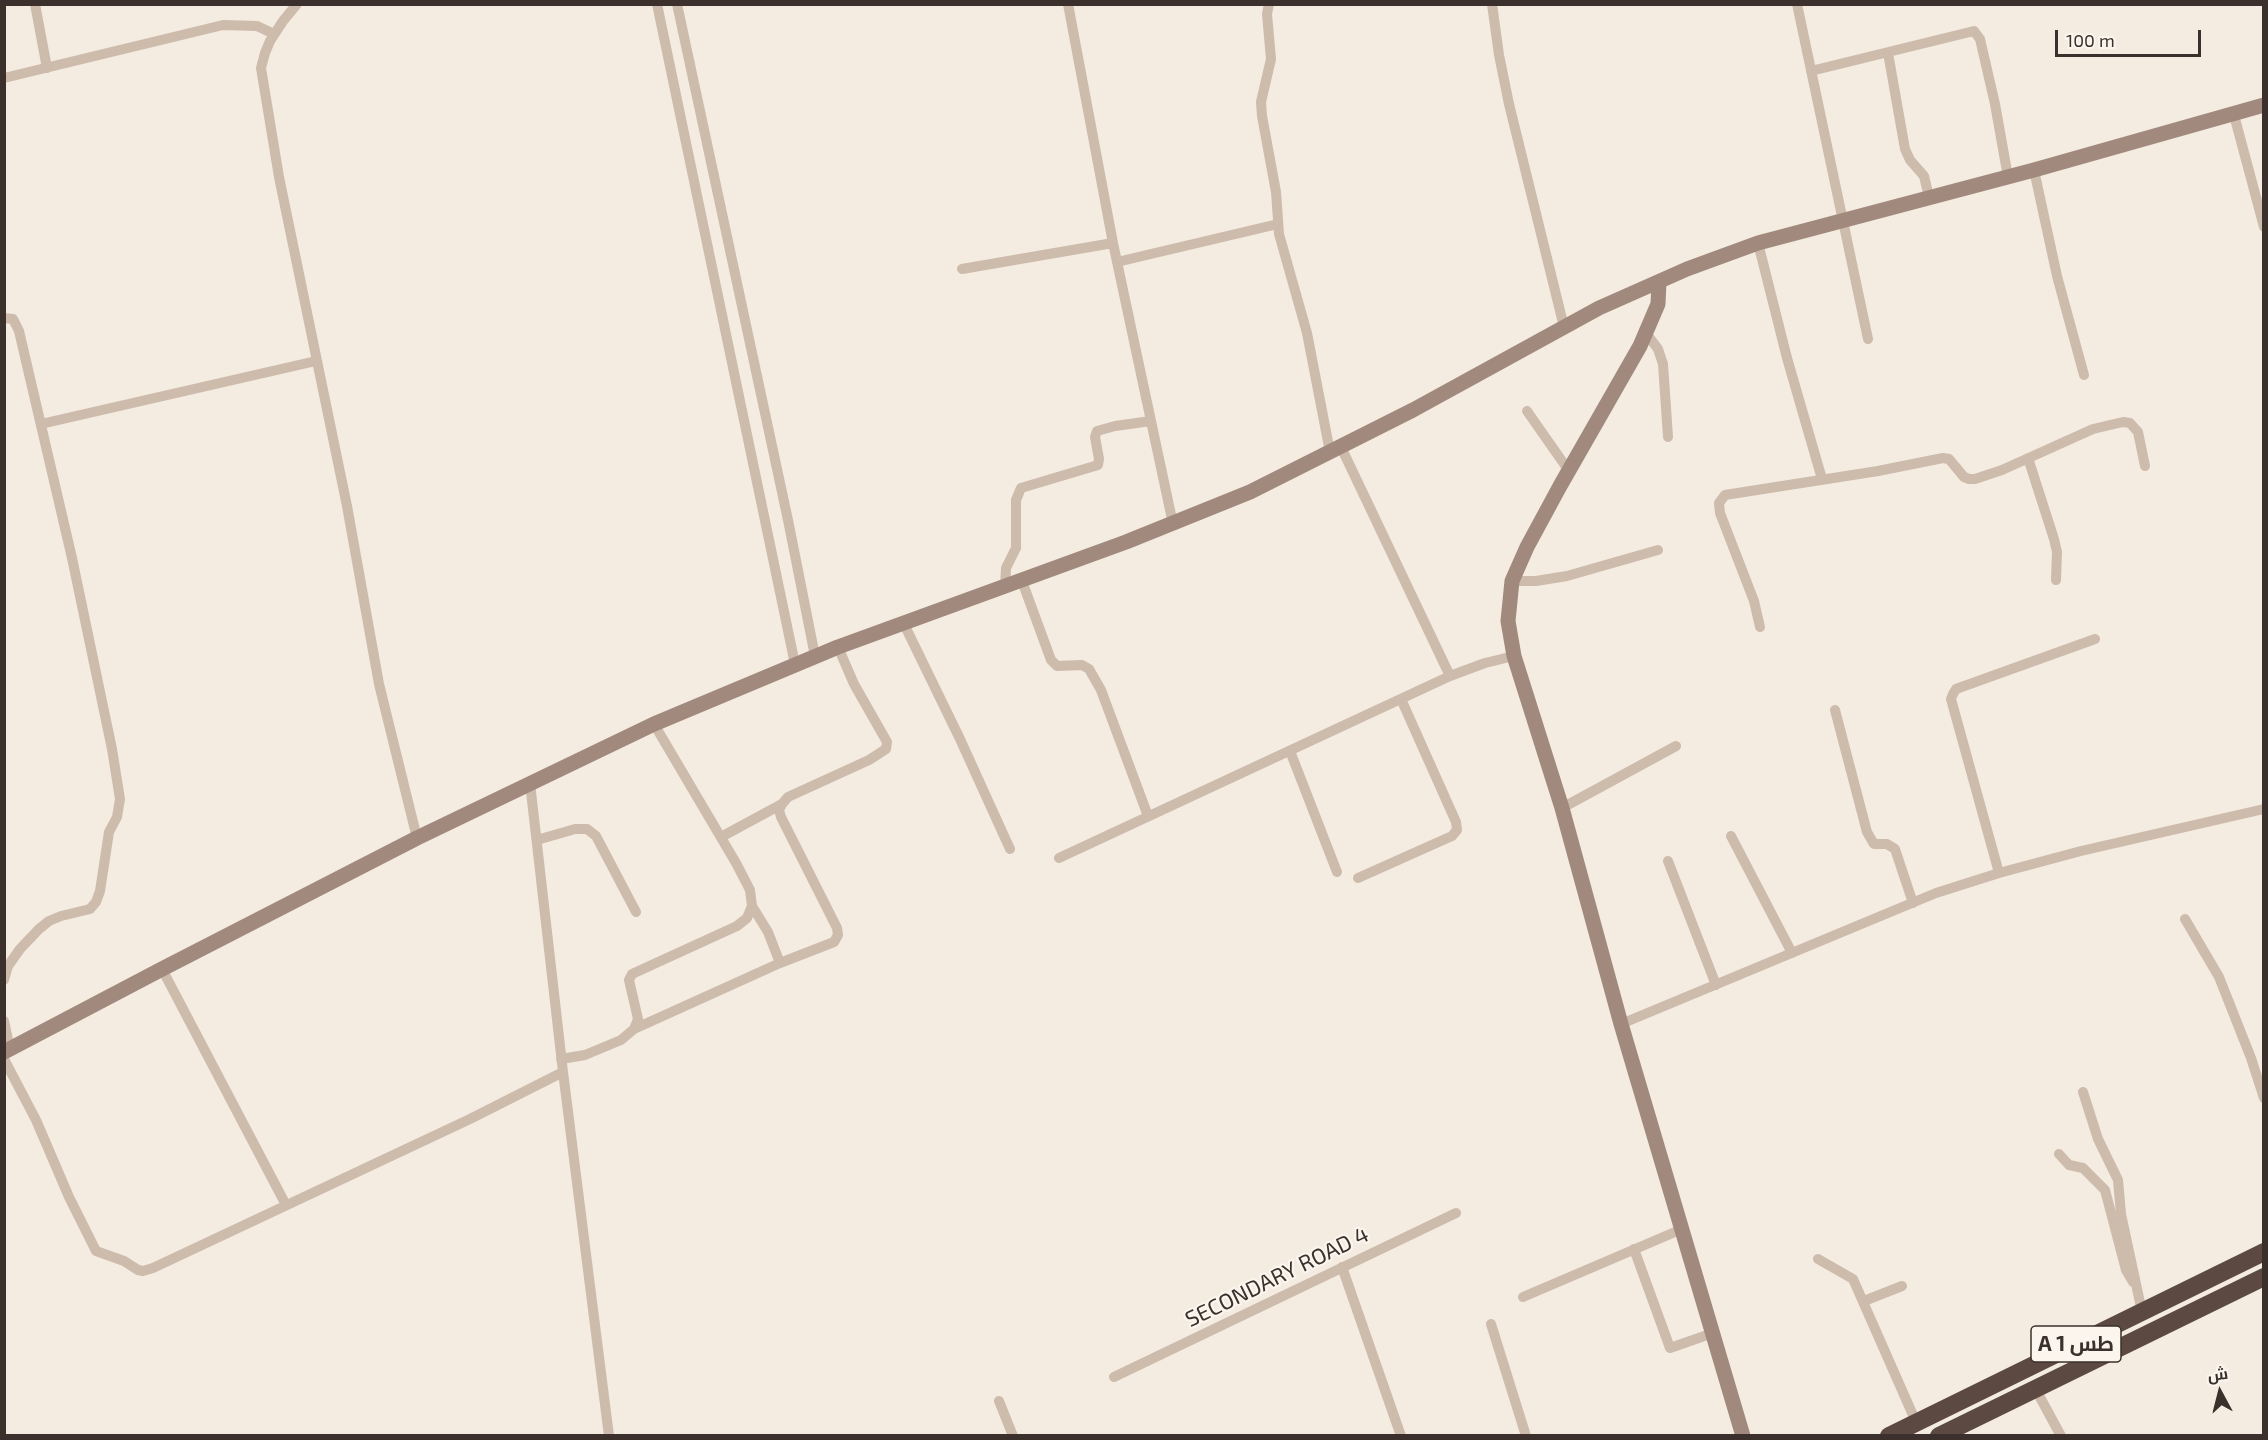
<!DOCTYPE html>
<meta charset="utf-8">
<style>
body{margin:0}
#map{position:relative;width:2268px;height:1440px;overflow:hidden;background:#f4ebe1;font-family:"Exo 2",Cairo,sans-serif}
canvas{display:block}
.frame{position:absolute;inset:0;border:6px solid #3b302b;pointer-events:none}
.north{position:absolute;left:2190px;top:1362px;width:60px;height:60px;-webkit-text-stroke:4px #fbf5ee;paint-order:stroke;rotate:353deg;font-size:16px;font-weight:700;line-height:24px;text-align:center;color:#3b302b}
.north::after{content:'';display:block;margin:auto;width:21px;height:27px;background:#3b302b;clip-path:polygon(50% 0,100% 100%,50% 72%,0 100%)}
.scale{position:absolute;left:2055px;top:30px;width:146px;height:27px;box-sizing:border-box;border:3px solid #3b302b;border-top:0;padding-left:8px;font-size:18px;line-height:21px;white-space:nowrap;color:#3b302b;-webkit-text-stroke:4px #fbf5ee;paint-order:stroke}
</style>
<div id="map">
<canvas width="2268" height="1440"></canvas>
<div class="frame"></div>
<div class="north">ش</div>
<div class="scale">100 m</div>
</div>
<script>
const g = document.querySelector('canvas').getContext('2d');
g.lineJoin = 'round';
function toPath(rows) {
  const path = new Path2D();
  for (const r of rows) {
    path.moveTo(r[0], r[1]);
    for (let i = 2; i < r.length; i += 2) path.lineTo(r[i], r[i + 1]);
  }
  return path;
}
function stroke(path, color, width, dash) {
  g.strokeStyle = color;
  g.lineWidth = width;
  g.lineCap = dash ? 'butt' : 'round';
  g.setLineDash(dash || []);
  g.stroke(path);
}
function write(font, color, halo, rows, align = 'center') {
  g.font = font + ' "Exo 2",Cairo,sans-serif';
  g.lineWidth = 4.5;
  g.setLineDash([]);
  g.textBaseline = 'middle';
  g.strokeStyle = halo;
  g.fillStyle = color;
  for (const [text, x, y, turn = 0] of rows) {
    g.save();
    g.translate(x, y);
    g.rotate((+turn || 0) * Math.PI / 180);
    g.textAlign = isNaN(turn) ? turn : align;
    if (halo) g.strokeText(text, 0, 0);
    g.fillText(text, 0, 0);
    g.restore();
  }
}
const street = toPath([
 [35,4,47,68],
 [297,4,283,21,270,41,265,53,261,68,279,177,347,506,379,684,417,838],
 [657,4,795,664],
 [677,4,788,520,815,656],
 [1068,4,1113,243,1173,524],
 [1269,4,1267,14,1271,59,1261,102,1262,116,1276,192,1279,234,1307,333,1330,452],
 [1492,4,1499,55,1509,104,1564,327],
 [1797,4,1868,339],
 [1888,53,1905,149,1910,160,1924,176,1929,197],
 [1811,71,1974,31,1980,39,1995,104,2008,177],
 [4,78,223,25,257,26,274,34],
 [2234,115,2264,227],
 [2034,170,2057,276,2084,375],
 [1758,243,1787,358,1822,479],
 [1117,262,1278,224],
 [962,269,1113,243],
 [4,318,13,319,19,331,72,558,112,749,120,799,117,817,109,832,100,891,96,902,90,909,61,916,49,921,39,929,20,949,8,966,4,980],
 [1646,333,1658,349,1663,364,1668,437],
 [1527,411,1569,471],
 [41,424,316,361],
 [1341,447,1450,676],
 [2028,458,2054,539,2057,552,2056,580],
 [1022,581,1051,660,1057,666,1082,665,1089,669,1101,690,1148,816],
 [1512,581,1536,581,1567,576,1658,550],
 [1005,587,1006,568,1016,548,1016,500,1021,488,1098,465,1099,459,1095,437,1097,431,1115,426,1151,421],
 [903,622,960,739,1010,849],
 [1760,627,1754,601,1720,513,1719,503,1725,495,1878,471,1943,458,1949,459,1964,477,1969,479,1975,479,2002,470,2093,429,2123,422,2130,423,2138,432,2145,466],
 [1835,710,1867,832,1874,844,1887,844,1895,849,1913,903],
 [1290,751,1337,872],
 [530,783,563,1072,609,1436],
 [1562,808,1676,746],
 [1731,836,1792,953],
 [721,837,782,804],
 [537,840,575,829,587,829,596,836,636,912],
 [1059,858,1450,676,1485,663,1514,656],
 [1668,861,1716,985],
 [1999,873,1951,699,1953,694,1956,689,2095,639],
 [1358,878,1452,836,1457,830,1456,822,1401,699],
 [2185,919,2219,977,2251,1058,2264,1098],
 [780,963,834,942,838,935,837,928,781,817,779,810,782,804,788,797,869,760,886,749,887,742,854,684,838,647],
 [162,969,286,1205],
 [4,1021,10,1049],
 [1621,1024,1936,893,1999,873,2081,851,2264,809],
 [634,1029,780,963,768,932,752,906],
 [4,1059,36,1120,69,1197,96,1251,124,1261,138,1270,143,1271,153,1268,470,1119,563,1072],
 [561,1059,585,1055,621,1040,634,1029,638,1019,629,980,632,974,737,926,747,918,752,906,750,890,736,863,654,724],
 [2083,1092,2098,1139,2118,1180,2121,1214,2142,1312],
 [2059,1154,2069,1165,2083,1168,2105,1190,2126,1270,2133,1282],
 [1634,1249,1670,1348,1713,1333],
 [1818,1259,1853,1279,1916,1422],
 [1342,1267,1401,1436],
 [1523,1297,1682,1229],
 [1864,1301,1902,1286],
 [1491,1324,1526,1436],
 [1114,1377,1456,1213],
 [2035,1388,2061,1436],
 [999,1401,1013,1436]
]);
const secondary = toPath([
 [1659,282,1658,304,1640,346,1560,486,1527,547,1512,581,1508,621,1514,656,1562,808,1621,1024,1743,1436],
 [4,1052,162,969,417,838,654,724,838,647,1126,542,1250,492,1413,410,1599,308,1687,269,1758,243,2034,170,2264,105]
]);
const highway = toPath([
 [1889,1436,2264,1252],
 [1939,1436,2264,1277]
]);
const shields = [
 [2076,1344,90]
];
const shieldNames = [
 ["A 1 طس",2076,1344]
];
const streetNames = [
 ["SECONDARY ROAD 4",1277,1277,-26]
];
stroke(street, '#cdbbac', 10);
stroke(secondary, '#a18a7d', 15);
stroke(highway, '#5c4a42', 18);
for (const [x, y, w] of shields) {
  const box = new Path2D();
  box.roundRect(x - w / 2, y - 18, w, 36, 4.5);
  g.fillStyle = '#fbf5ee';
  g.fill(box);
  stroke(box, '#3b302b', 1.5);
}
write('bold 21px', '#3b302b', null, shieldNames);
write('22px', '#3b302b', '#fbf5ee', streetNames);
</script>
